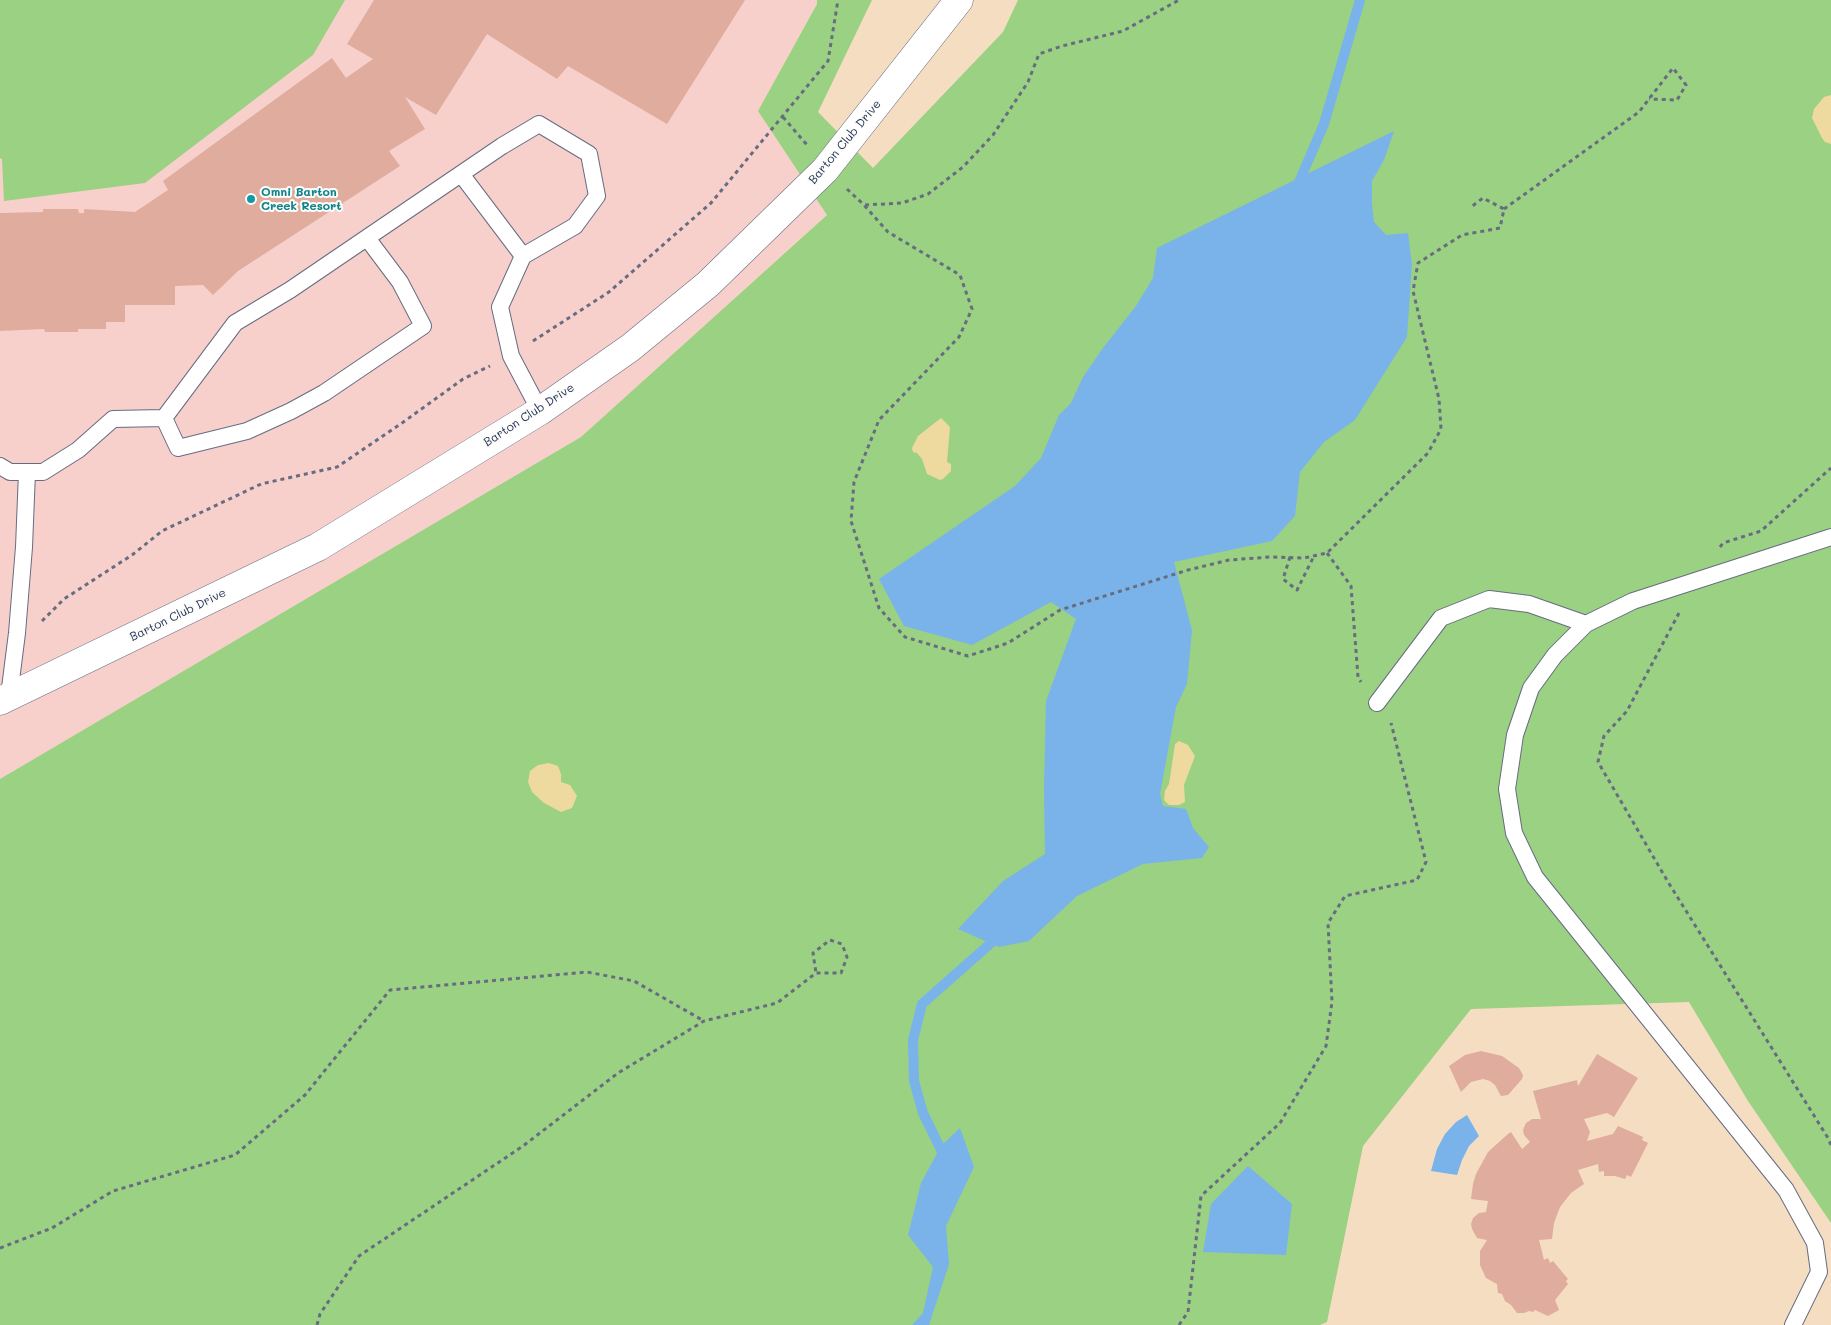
<!DOCTYPE html>
<style>
body{margin:0}
canvas{display:block;background:#f5ddc1}
</style>
<canvas width="1831" height="1325"></canvas>
<script>
const g = document.querySelector('canvas').getContext('2d');
g.lineJoin = 'round';
function fill(path, color) {
  g.fillStyle = color;
  g.fill(path, 'evenodd');
}
function toPath(rows) {
  const path = new Path2D();
  for (const r of rows) {
    path.moveTo(r[0], r[1]);
    for (let i = 2; i < r.length; i += 2) path.lineTo(r[i], r[i + 1]);
  }
  return path;
}
function stroke(path, color, width, dash) {
  g.strokeStyle = color;
  g.lineWidth = width;
  g.lineCap = dash ? 'butt' : 'round';
  g.setLineDash(dash || []);
  g.stroke(path);
}
function write(font, color, halo, rows, align = 'center') {
  g.font = font + ' Mali,sans-serif';
  g.lineWidth = 4;
  g.setLineDash([]);
  g.textBaseline = 'middle';
  g.strokeStyle = halo;
  g.fillStyle = color;
  for (const [text, x, y, turn = 0] of rows) {
    g.save();
    g.translate(x, y);
    g.rotate((+turn || 0) * Math.PI / 180);
    g.textAlign = isNaN(turn) ? turn : align;
    if (halo) g.strokeText(text, 0, 0);
    g.fillText(text, 0, 0);
    g.restore();
  }
}
const built = toPath([
 [0,0,817,0,817,3,758,111,827,214,581,437,0,779]
]);
const green = toPath([
 [0,0,345,0,313,55,145,183,4,201,2,159,0,158],
 [817,0,872,0,818,112,873,168,1003,32,1018,0,1831,0,1831,1223,1748,1101,1689,1002,1471,1009,1363,1146,1327,1322,1320,1325,0,1325,0,779,581,437,827,215,758,111,817,4]
]);
const sand = toPath([
 [1831,95,1831,144,1825,142,1822,138,1812,118,1814,109,1824,97],
 [941,418,950,427,947,462,951,464,951,471,943,479,940,480,927,474,922,459,917,453,913,452,912,448,918,436],
 [1179,741,1188,745,1195,756,1184,785,1185,802,1179,805,1169,805,1164,800,1165,791,1169,784,1175,744],
 [549,763,558,766,561,774,561,782,570,785,577,796,572,808,561,812,544,803,532,792,528,782,530,771,538,765]
]);
const water = toPath([
 [1394,131,1384,160,1372,181,1372,203,1374,222,1386,235,1408,233,1412,265,1407,337,1355,420,1324,442,1300,472,1295,516,1272,541,1174,562,1192,630,1187,684,1176,707,1160,794,1163,806,1186,809,1193,828,1209,847,1202,858,1143,864,1077,896,1029,941,999,947,958,929,1003,881,1045,854,1044,788,1046,701,1076,619,1051,602,972,645,904,626,879,579,1015,486,1041,458,1059,415,1071,403,1083,377,1103,348,1136,306,1153,278,1157,248],
 [1467,1115,1479,1136,1469,1146,1462,1160,1457,1175,1431,1171,1437,1149,1445,1134,1456,1122],
 [960,1128,974,1167,946,1226,949,1264,929,1325,912,1325,923,1313,933,1267,908,1235,921,1183,941,1146],
 [1248,1166,1292,1204,1286,1255,1203,1252,1211,1204]
]);
const stream = toPath([
 [1296,189,1324,124,1360,0],
 [945,1158,923,1113,914,1081,913,1040,922,1004,1000,935]
]);
const building = toPath([
 [374,0,745,0,667,124,568,66,557,79,487,34,436,115,405,97,425,129,389,151,400,166,238,271,213,295,203,285,175,286,175,305,125,305,125,322,106,322,106,329,78,329,78,332,45,332,44,329,0,331,0,213,43,212,43,209,78,209,79,213,84,213,84,209,135,212,168,190,163,181,332,58,346,78,373,59,347,44],
 [1481,1051,1502,1056,1519,1068,1523,1075,1522,1079,1508,1095,1501,1096,1495,1085,1490,1081,1483,1079,1471,1082,1461,1092,1449,1066,1465,1055],
 [1597,1054,1638,1078,1614,1117,1607,1113,1584,1119,1590,1132,1587,1141,1613,1134,1618,1126,1643,1137,1642,1140,1648,1143,1631,1177,1627,1175,1625,1179,1615,1176,1604,1176,1604,1171,1599,1172,1598,1164,1578,1170,1584,1184,1571,1193,1560,1207,1554,1223,1552,1239,1539,1240,1544,1260,1548,1258,1550,1263,1553,1261,1568,1279,1566,1281,1568,1284,1555,1300,1559,1310,1548,1316,1535,1310,1533,1312,1529,1311,1524,1313,1517,1313,1511,1305,1505,1301,1502,1294,1498,1293,1497,1284,1486,1278,1480,1265,1480,1251,1487,1240,1477,1238,1472,1229,1471,1224,1473,1218,1479,1213,1486,1212,1488,1201,1471,1199,1473,1184,1476,1174,1488,1152,1508,1134,1511,1132,1522,1149,1530,1142,1524,1135,1523,1130,1526,1123,1532,1119,1541,1119,1533,1091,1577,1080,1578,1086]
]);
const path = toPath([
 [783,117,807,145],
 [847,189,864,205,888,232,960,275,972,309,959,337,879,420,854,482,851,521,879,608,905,637,968,656,1008,643,1060,610,1188,570,1229,560,1270,557,1304,558,1327,553,1428,453,1441,429,1439,399,1413,291,1418,263,1462,235,1500,228,1504,209,1483,198,1471,207],
 [865,205,902,203,928,194,963,167,993,135,1028,82,1039,54,1062,46,1123,31,1179,0],
 [1504,209,1639,112,1649,99,1673,68,1686,85,1677,100,1649,99],
 [533,341,609,292,711,203,828,61,838,0],
 [1720,547,1723,543,1761,531,1831,468],
 [1327,553,1351,586,1358,677,1361,682],
 [1290,557,1283,579,1297,590,1314,556],
 [1679,613,1627,711,1604,736,1598,762,1668,882,1828,1138,1831,1145],
 [42,621,64,599,132,555,162,531,261,484,337,467,402,423,463,379,490,366],
 [0,1248,52,1228,113,1191,235,1155,305,1095,390,990,587,972,634,981,704,1021],
 [317,1325,320,1314,359,1256,523,1146,618,1073,704,1021,777,1003,816,973,841,973,847,957,842,944,830,940,813,953,816,973],
 [1179,1325,1188,1312,1201,1196,1280,1123,1326,1046,1332,1002,1328,923,1345,896,1417,880,1426,862,1391,723]
]);
const lane = toPath([
 [461,174,523,256,500,307,511,356,540,411],
 [164,418,178,448,247,431,291,411,324,393,423,326,400,282,367,238],
 [0,466,10,472,43,472,78,450,113,419,164,418,235,323,290,290,502,146,539,124,589,154,597,196,575,226,523,256],
 [9,696,17,633,24,547,27,472],
 [1377,703,1441,618,1489,599,1529,604,1586,624],
 [1793,1325,1819,1272,1815,1243,1786,1190,1535,877,1514,833,1507,789,1515,735,1531,688,1555,655,1586,624,1633,601,1831,537]
]);
const street = toPath([
 [0,701,318,547,540,411,630,348,708,284,825,170,959,0]
]);
const markers = [
 [251,199,5,"#0f9aa8"]
];
const streetNames = [
 ["Barton Club Drive",845,142,-50],
 ["Barton Club Drive",529,415,-33],
 ["Barton Club Drive",178,615,-26]
];
const cultureNames = [
 ["Omni Barton",261,192],
 ["Creek Resort",261,206]
];
fill(built, '#f7d0cc');
fill(green, '#9ad183');
fill(sand, '#eeda9e');
fill(water, '#7ab3ea');
stroke(stream, '#7ab3ea', 10);
fill(building, '#dfac9e');
stroke(lane, '#676c81', 18);
stroke(street, '#676c81', 29);
stroke(path, '#676c81', 3, [4, 4]);
stroke(lane, '#fff', 16);
stroke(street, '#fff', 28);
for (const [x, y, r, color] of markers) {
  const dot = new Path2D();
  dot.arc(x, y, r, 0, 2 * Math.PI);
  g.fillStyle = color;
  g.fill(dot);
  stroke(dot, '#fdfcf7', 2);
}
write('12px', '#1b2f5e', '#fdfcf7', streetNames);
write('bold 12px', '#0d838f', '#fdfcf7', cultureNames, 'left');
</script>
